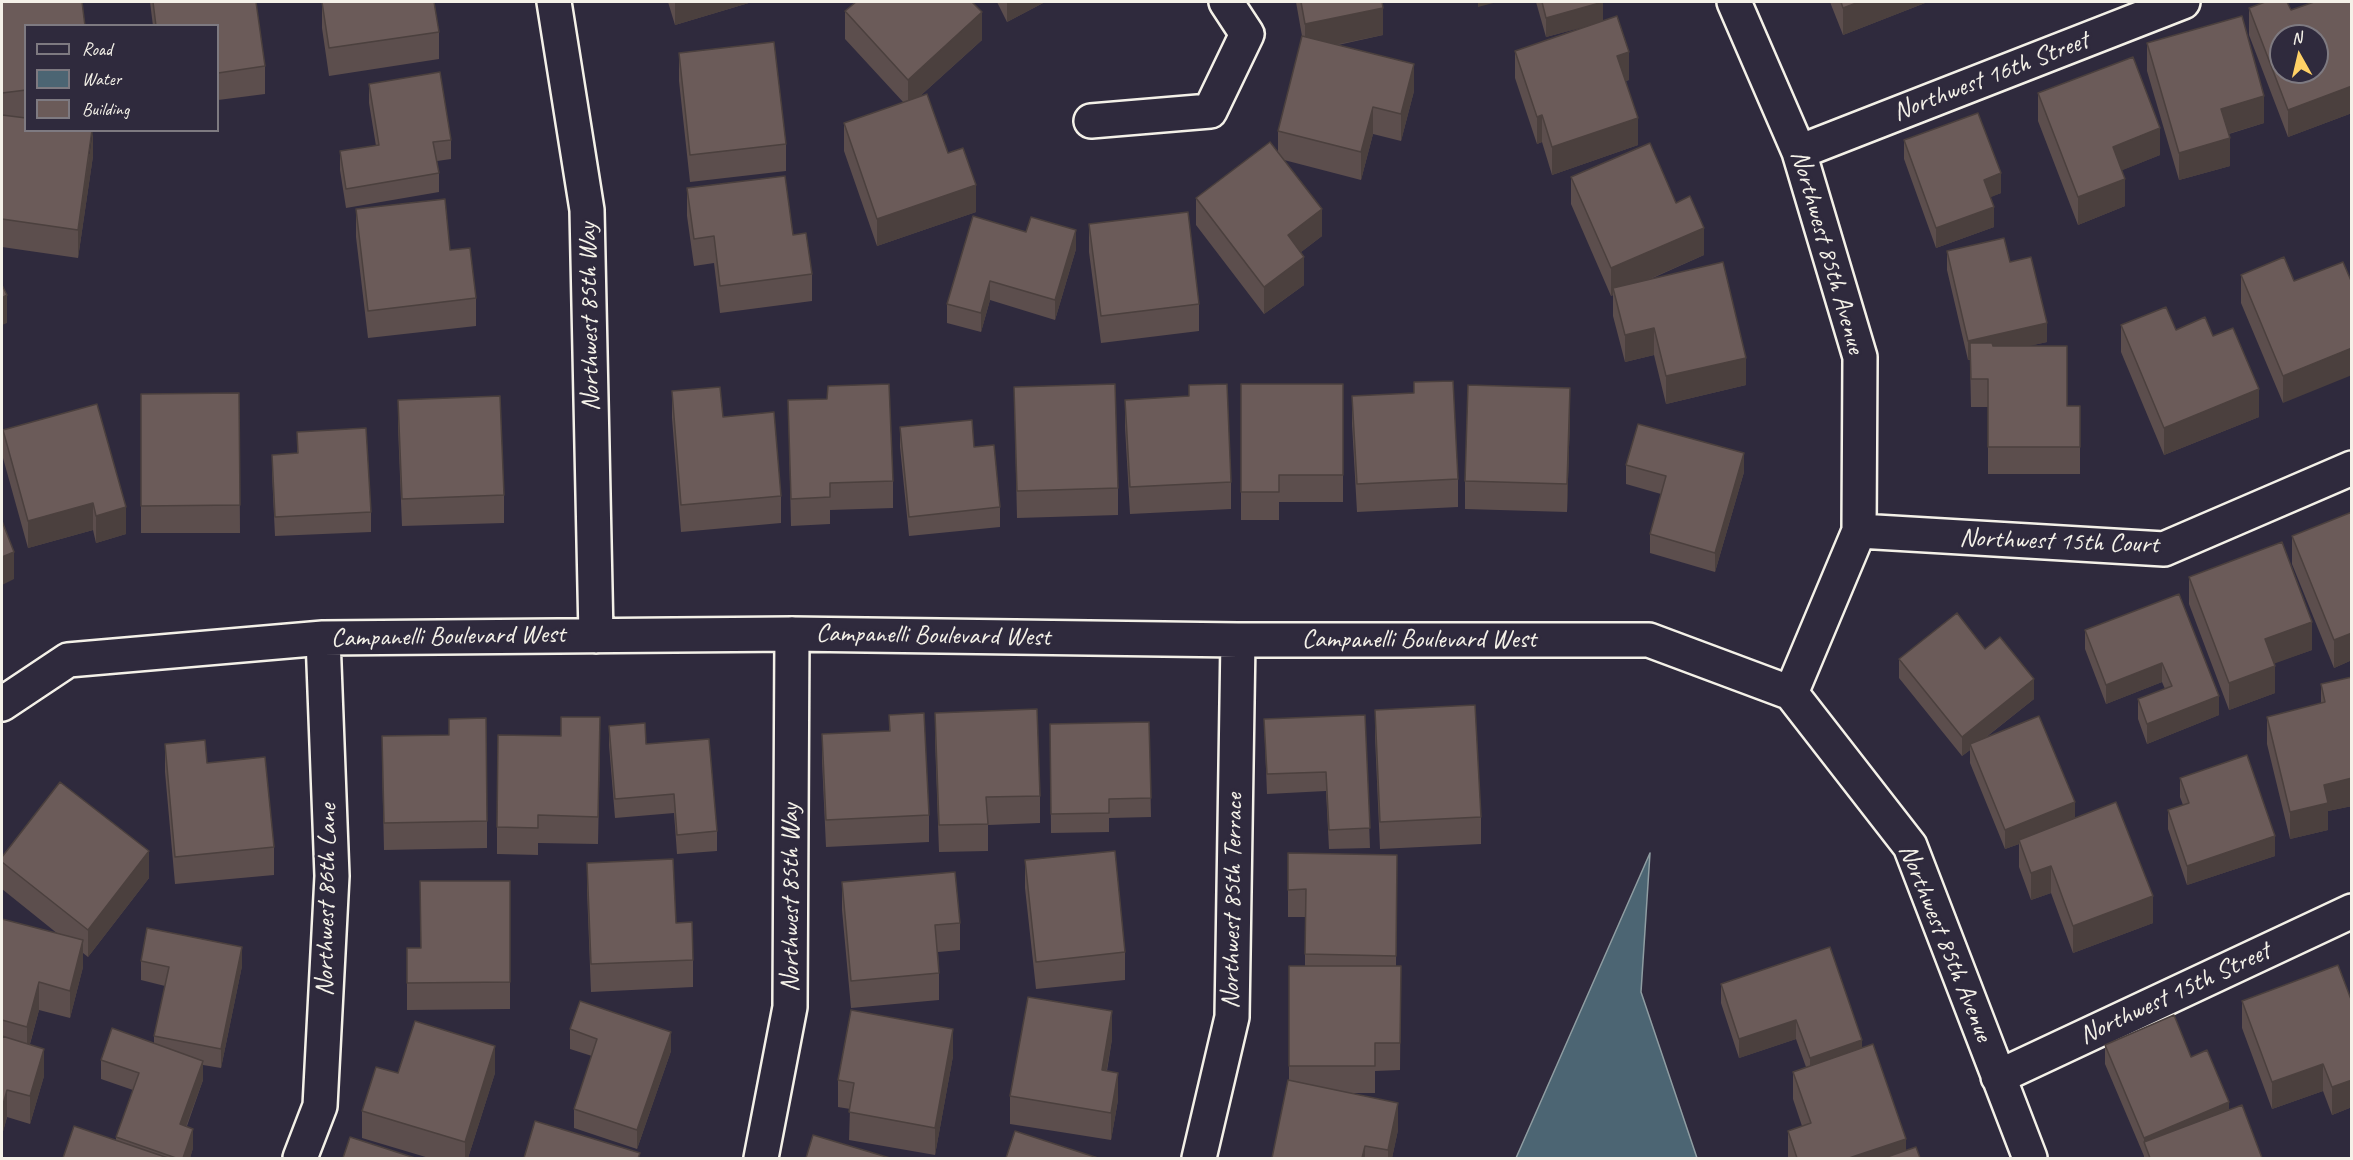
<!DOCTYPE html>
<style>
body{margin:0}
#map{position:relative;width:2353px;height:1160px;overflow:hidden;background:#2f2a3d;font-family:Caveat,sans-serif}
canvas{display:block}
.frame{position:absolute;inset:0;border:3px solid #f4f1e8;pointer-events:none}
.legend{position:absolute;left:24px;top:24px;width:195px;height:108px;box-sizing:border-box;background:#2f2a3d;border:2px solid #7e7a81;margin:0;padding:8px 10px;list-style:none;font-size:18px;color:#f4f1e8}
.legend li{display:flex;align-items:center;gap:12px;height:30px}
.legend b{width:30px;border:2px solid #7e7a81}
.north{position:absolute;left:2269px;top:24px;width:60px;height:60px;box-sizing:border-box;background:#2f2a3d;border:2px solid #7e7a81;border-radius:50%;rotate:352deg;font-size:16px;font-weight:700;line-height:24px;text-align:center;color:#f4f1e8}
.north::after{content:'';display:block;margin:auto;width:21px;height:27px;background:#ffd166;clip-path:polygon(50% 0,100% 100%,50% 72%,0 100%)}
</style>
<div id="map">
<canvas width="2353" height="1160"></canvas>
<div class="frame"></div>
<ul class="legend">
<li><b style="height:8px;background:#2f2a3d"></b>Road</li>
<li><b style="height:16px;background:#4c6573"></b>Water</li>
<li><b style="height:16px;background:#6b5b59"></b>Building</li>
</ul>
<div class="north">N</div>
</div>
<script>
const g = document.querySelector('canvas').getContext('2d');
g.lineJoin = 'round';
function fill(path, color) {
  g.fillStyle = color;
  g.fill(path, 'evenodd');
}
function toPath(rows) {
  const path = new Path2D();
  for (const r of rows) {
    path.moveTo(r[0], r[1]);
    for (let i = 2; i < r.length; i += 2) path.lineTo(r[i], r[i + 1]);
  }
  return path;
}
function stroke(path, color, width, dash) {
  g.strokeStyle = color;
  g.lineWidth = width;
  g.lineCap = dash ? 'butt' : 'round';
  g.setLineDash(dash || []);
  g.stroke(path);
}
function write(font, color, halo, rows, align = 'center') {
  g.font = font + ' Caveat,sans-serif';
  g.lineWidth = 6;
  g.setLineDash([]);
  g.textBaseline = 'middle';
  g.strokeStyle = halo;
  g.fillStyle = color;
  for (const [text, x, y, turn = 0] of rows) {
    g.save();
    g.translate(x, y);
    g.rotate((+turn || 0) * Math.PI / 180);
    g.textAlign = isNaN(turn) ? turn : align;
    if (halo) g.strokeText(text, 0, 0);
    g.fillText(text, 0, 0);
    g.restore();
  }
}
const water = toPath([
 [1650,853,1641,992,1697,1158,1516,1158,1650,853]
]);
const street = toPath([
 [554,2,587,210,596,636],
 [1734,2,1799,152,1860,357,1859,531,1791,693],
 [1091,121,1210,111,1247,34,1226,2],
 [1799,152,2183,2],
 [1859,531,2164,549,2352,468],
 [1791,693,1910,846,2030,1158],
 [2,704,68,660,323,638,792,634,1238,640,1649,640,1791,693],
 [1998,1077,2352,911],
 [300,1158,320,1106,332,876,323,638],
 [761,1158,790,1007,792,634],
 [1199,1158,1232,1017,1238,640]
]);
const wall = toPath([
 [2,2,26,26,26,118,23,118,93,156,78,258,2,247],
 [150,2,256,2,265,66,265,94,218,100,218,26,153,26],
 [322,2,439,32,439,59,329,76,322,28],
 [668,2,752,2,675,25],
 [997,2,1045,2,1007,22],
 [1296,2,1382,2,1383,35,1338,45,1414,91,1401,141,1373,134,1361,180,1284,160,1322,236,1301,252,1304,285,1264,314,1196,225,1196,198,1278,151,1278,131,1302,36],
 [1536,2,1603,2,1603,21,1629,80,1626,81,1638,145,1552,175,1542,142,1537,144,1515,78,1515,51,1594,24,1546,37],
 [1830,2,1925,2,1925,3,1843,35],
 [2352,2,2352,113,2288,137,2249,35,2249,8,2291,10],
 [845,11,982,40,919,97,948,153,976,212,877,246,844,151,844,123,904,103,845,39],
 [2147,43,2264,123,2229,134,2230,166,2179,180,2147,71],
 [679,53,786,144,786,171,690,182,679,81],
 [369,84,451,140,451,159,437,161,439,173,439,192,346,208,340,170,340,151,376,146,369,103],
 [2038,93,2160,155,2122,170,2125,206,2078,225,2038,121],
 [1904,140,2001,193,1990,197,1994,227,1936,248,1904,159],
 [1571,177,1676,203,1704,255,1646,281,1746,385,1666,404,1654,355,1625,362,1613,316,1613,295,1611,296,1571,204],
 [687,188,793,235,812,274,812,301,720,313,714,263,694,266,687,216],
 [356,209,450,250,476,298,476,326,368,338,356,237],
 [973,216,1076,249,1055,320,990,300,981,332,947,323,947,304],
 [1089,224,1199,304,1199,331,1101,343,1089,252],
 [1947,251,2010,262,2047,342,2028,346,2067,406,2080,406,2080,474,1988,474,1988,407,1971,407,1970,360,1968,360,1947,270],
 [2241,275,2294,281,2283,403,2241,303],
 [2121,325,2176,330,2259,417,2164,455,2121,352],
 [1241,384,1343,384,1343,502,1279,502,1279,520,1241,520],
 [1014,387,1118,488,1118,515,1017,518],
 [672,391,723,417,781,496,781,523,681,532,672,418],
 [239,393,240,533,141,533,141,394],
 [1352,396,1458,479,1458,507,1357,512,1352,424],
 [398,400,504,495,504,523,402,526,398,427],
 [788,400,893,481,893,508,830,510,830,524,791,526],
 [1125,400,1231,482,1231,509,1130,514,1125,427],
 [97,404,126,534,96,543,93,530,28,548,3,458,3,430],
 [1570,416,1567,512,1465,509,1465,481],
 [900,427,974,447,1000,507,1000,527,909,536,900,447],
 [297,432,371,512,371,532,275,536,272,474,272,455,297,453],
 [1626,465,1744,472,1715,572,1650,553,1650,534,1661,494,1626,484],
 [2352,512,2352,660,2334,668,2292,564,2292,536],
 [2189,577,2312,650,2274,663,2275,693,2229,710,2189,604],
 [2179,594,2219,715,2147,744,2138,719,2138,699,2165,689,2162,682,2106,704,2085,649,2085,630],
 [1985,649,2034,699,1985,738,2075,818,2153,923,2073,953,2051,893,2031,900,2019,867,2019,844,2005,849,1970,763,1970,750,1962,756,1899,678,1899,659],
 [2352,677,2352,806,2328,811,2328,830,2290,839,2267,744,2267,717,2321,703,2321,684],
 [1375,710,1481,817,1481,844,1380,849,1375,737],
 [935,713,1040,796,1040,823,988,825,988,851,939,852,935,740],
 [889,715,929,815,929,842,826,847,822,761,822,734,889,731],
 [1365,715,1370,848,1329,849,1326,791,1267,794,1264,719],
 [1149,722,1151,817,1109,818,1109,832,1051,833,1050,724],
 [609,726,646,744,717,831,717,851,677,854,674,813,615,818,609,745],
 [165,744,207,763,274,847,274,875,175,884,165,772],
 [600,744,598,844,538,843,538,855,497,854,497,827],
 [382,764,487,821,487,848,384,850],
 [2180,778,2275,856,2187,885,2168,829,2168,810,2183,805,2180,797],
 [1288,853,1397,855,1396,966,1401,966,1400,1070,1375,1071,1375,1093,1353,1093,1398,1130,1392,1158,1272,1158,1289,1080,1289,966,1305,966,1305,917,1288,917],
 [2,857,149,878,88,957,83,953,83,967,70,1018,39,1010,30,1044,44,1076,30,1124,7,1117,2,1135,2,919,58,934,2,889],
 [1025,860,1125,952,1125,980,1036,989,1025,888],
 [587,863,676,923,693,960,693,987,591,992,587,890],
 [510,881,510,1009,407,1010,407,948,421,948],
 [842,882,960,923,960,950,938,952,939,973,939,1000,851,1008,842,910],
 [141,961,242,966,221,1068,203,1065,203,1080,187,1126,193,1148,190,1158,63,1158,116,1141,116,1137,133,1090,101,1079,101,1060,154,1043,154,1036,165,986,141,980],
 [1721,984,1862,1048,1906,1151,1920,1158,1788,1158,1788,1131,1802,1126,1793,1099,1793,1072,1806,1067,1796,1039,1739,1058,1721,1003],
 [2242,1001,2352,1002,2352,1107,2332,1115,2323,1091,2272,1109,2242,1028],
 [570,1029,671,1051,637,1149,574,1128,574,1109,592,1056,570,1049],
 [1112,1039,1107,1071,1118,1100,1111,1140,1010,1124,1010,1096],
 [2105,1045,2191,1057,2229,1110,2262,1158,2144,1158,2144,1156,2105,1064],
 [953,1056,935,1155,849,1140,850,1109,838,1107,838,1080],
 [398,1073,495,1073,468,1158,429,1158,362,1138,362,1111]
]);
const shadedWall = toPath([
 [675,2,752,2,675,25],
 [1007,2,1045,2,1007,22],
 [1478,2,1497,2,1478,7],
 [1603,2,1603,22,1546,37,1546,18],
 [1859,2,1925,2,1925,3,1843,35,1843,8],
 [1383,8,1383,35,1305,51,1305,24],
 [982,12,982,40,908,107,908,80],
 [1629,52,1629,80,1617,83,1617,56],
 [1414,64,1414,91,1401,141,1401,114],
 [2352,86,2352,113,2288,137,2288,110],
 [2264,96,2264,123,2221,136,2221,109],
 [1373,107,1373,134,1361,180,1361,152],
 [1542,115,1542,142,1537,144,1537,117],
 [1638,118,1638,145,1552,175,1552,147],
 [2160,128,2160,155,2113,174,2113,147],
 [93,130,93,156,78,258,78,230],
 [2230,138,2230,166,2179,180,2179,153],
 [2001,173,2001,193,1984,200,1984,180],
 [2125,179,2125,206,2078,225,2078,197],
 [976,185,976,212,877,246,877,219],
 [1994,207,1994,227,1936,248,1936,228],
 [1322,209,1322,236,1288,262,1288,235],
 [1704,228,1704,255,1615,294,1613,288,1613,295,1611,296,1611,268],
 [1076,230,1076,249,1055,320,1055,300],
 [1304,257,1304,285,1264,314,1264,287],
 [990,281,990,300,981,332,981,313],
 [7,295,7,323,2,325,2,298],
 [2047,323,2047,342,1968,360,1968,341],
 [1654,328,1654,355,1625,362,1625,335],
 [2352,348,2352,375,2283,403,2283,376],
 [1746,358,1746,385,1666,404,1666,376],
 [1570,388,1570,416,1567,512,1567,484],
 [2259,389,2259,417,2164,455,2164,428],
 [1744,453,1744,472,1715,572,1715,553],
 [93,503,93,530,28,548,28,521],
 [126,507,126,534,96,543,96,516],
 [14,552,14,579,2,585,2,557],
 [2312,622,2312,650,2265,667,2265,639],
 [2352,633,2352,660,2334,668,2334,640],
 [2162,663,2162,682,2106,704,2106,685],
 [2275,666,2275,693,2229,710,2229,683],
 [2034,679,2034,699,1972,748,1970,744,1970,750,1962,756,1962,737],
 [2219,696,2219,715,2147,744,2147,724],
 [2352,778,2352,806,2328,811,2328,830,2290,839,2290,812,2324,785],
 [2075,802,2075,821,2019,840,2019,844,2005,849,2005,830],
 [2275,836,2275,856,2187,885,2187,866],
 [149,851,149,878,88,957,88,930],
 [2051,866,2051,893,2031,900,2031,873],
 [2153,896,2153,923,2073,953,2073,926],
 [83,940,83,967,70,1018,70,991],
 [242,947,242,966,221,1068,221,1049],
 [39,982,39,1010,27,1054,27,1027],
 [1112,1011,1112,1039,1102,1097,1102,1070],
 [1796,1020,1796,1039,1739,1058,1739,1039],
 [953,1029,953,1056,935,1155,935,1128],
 [671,1032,671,1051,637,1149,637,1130],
 [1862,1040,1862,1060,1810,1077,1810,1058],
 [495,1046,495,1073,468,1158,465,1158,465,1142],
 [44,1049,44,1076,30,1124,30,1096],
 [203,1061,203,1080,180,1143,180,1124],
 [2323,1064,2323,1091,2272,1109,2272,1082],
 [1118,1073,1118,1100,1111,1140,1111,1113],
 [2352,1080,2352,1107,2332,1115,2332,1087],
 [7,1090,7,1117,2,1135,2,1108],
 [2229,1102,2229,1121,2144,1143,2144,1138],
 [1398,1103,1398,1130,1392,1158,1388,1158,1388,1150],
 [193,1129,193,1148,190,1158,183,1158],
 [1906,1139,1906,1158,1849,1158],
 [1365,1146,1365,1158,1362,1158]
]);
const building = toPath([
 [2,2,82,2,85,26,26,26,26,90,2,93,2,2],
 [153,2,256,2,265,66,218,73,218,26,156,26,153,2],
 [322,2,434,2,439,32,329,48,322,2],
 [856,2,972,2,982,12,908,80,845,11,856,2],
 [1301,2,1382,2,1383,8,1305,24,1301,2],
 [1542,2,1603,2,1546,18,1542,2],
 [1841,2,1859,2,1843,8,1841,2],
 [2265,2,2287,2,2291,10,2314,2,2352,2,2352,86,2288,110,2249,8,2265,2],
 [2281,36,2317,36,2317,72,2281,72,2281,36],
 [1617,16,1629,52,1617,56,1638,118,1552,147,1542,115,1537,117,1515,51,1617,16],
 [2242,16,2264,96,2221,109,2230,138,2179,153,2147,43,2242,16],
 [1302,36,1414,64,1401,114,1373,107,1361,152,1278,131,1302,36],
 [774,42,786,144,690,155,679,53,774,42],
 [2133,57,2160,128,2113,147,2125,179,2078,197,2038,93,2133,57],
 [440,72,451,140,433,142,439,173,346,189,340,151,379,145,369,84,440,72],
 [927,94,948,153,963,148,976,185,877,219,844,123,927,94],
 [1978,113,2001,173,1984,180,1994,207,1936,228,1904,140,1978,113],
 [2,115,26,118,26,130,92,130,78,230,2,219,2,115],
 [1270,142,1322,209,1288,235,1304,257,1264,287,1196,198,1270,142],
 [1650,143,1676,203,1690,196,1704,228,1611,268,1571,177,1650,143],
 [785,176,793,235,806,233,812,274,720,286,714,236,694,239,687,188,785,176],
 [445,199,450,250,470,248,476,298,368,311,356,209,445,199],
 [1188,212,1199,304,1101,316,1089,224,1188,212],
 [973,216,1026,232,1031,217,1076,230,1055,300,990,281,981,313,947,304,973,216],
 [2004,238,2010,262,2031,257,2047,323,1968,341,1947,251,2004,238],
 [2284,257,2294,281,2343,262,2352,283,2352,348,2283,376,2241,275,2284,257],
 [1723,262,1746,358,1666,376,1654,328,1625,335,1613,288,1723,262],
 [2,285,7,295,2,298,2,285],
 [2166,307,2176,330,2205,317,2213,336,2233,328,2259,389,2164,428,2121,325,2166,307],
 [1970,343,1992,343,1993,346,2067,346,2067,406,2080,406,2080,447,1988,447,1988,379,1971,379,1970,343],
 [1453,381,1458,479,1357,484,1352,396,1414,393,1414,382,1453,381],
 [889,384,893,481,830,483,830,497,791,499,788,400,827,399,828,386,889,384],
 [1115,384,1118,488,1017,491,1014,387,1115,384],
 [1227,384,1231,482,1130,487,1125,400,1189,396,1189,385,1227,384],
 [1241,384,1343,384,1343,475,1279,475,1279,492,1241,492,1241,384],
 [1468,385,1570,388,1567,484,1465,481,1468,385],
 [720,387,723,417,774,412,781,496,681,505,672,391,720,387],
 [239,393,240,505,141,506,141,394,239,393],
 [500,396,504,495,402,499,398,400,500,396],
 [97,404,126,507,96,516,93,503,28,521,3,430,97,404],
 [972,420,974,447,994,445,1000,507,909,517,900,427,972,420],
 [1638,424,1744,453,1715,553,1650,534,1666,476,1626,465,1638,424],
 [366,428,371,512,275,517,272,455,298,453,297,432,366,428],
 [2352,512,2352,633,2334,640,2292,536,2352,512],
 [2,521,14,552,2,557,2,521],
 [2282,542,2312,622,2265,639,2275,666,2229,683,2189,577,2282,542],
 [2179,594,2219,696,2147,724,2138,699,2172,686,2162,663,2106,685,2085,630,2179,594],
 [1957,613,1985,649,2000,637,2034,679,1962,737,1899,659,1957,613],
 [2352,677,2352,778,2324,785,2328,803,2290,812,2267,717,2325,702,2321,684,2352,677],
 [1475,705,1481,817,1380,822,1375,710,1475,705],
 [1037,709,1040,796,986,797,988,824,939,825,935,713,1037,709],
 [924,713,929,815,826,820,822,734,890,731,889,715,924,713],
 [1365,715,1370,828,1329,830,1326,772,1267,774,1264,719,1365,715],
 [2039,716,2075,802,2005,830,1970,744,2039,716],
 [561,717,600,717,598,817,538,815,538,828,497,827,498,735,561,736,561,717],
 [486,718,487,821,384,823,382,736,449,735,449,719,486,718],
 [1149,722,1151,798,1109,799,1109,813,1051,814,1050,724,1149,722],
 [645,723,646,744,709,739,717,831,677,835,674,794,615,799,609,726,645,723],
 [205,740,207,763,265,757,274,847,175,857,165,744,205,740],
 [2247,755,2275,836,2187,866,2168,810,2189,803,2180,778,2247,755],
 [60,782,149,851,88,930,2,862,2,857,60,782],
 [2116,802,2153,896,2073,926,2051,866,2031,873,2019,840,2116,802],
 [1115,851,1125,952,1036,962,1025,860,1115,851],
 [1288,853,1397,855,1396,956,1305,954,1306,889,1288,890,1288,853],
 [673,859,676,923,692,922,693,960,591,964,587,863,673,859],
 [955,872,960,923,935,925,939,973,851,981,842,882,955,872],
 [420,881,510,881,510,982,407,983,407,948,421,948,420,881],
 [2,919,83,940,70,991,39,982,27,1027,2,1020,2,919],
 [147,928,242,947,221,1049,154,1036,169,967,141,961,147,928],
 [1830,947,1862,1040,1810,1058,1796,1020,1739,1039,1721,984,1830,947],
 [2338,965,2352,1002,2352,1080,2332,1087,2323,1064,2272,1082,2242,1001,2338,965],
 [1289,966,1401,966,1400,1043,1375,1043,1375,1066,1289,1066,1289,966],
 [1028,997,1112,1011,1102,1070,1118,1073,1111,1113,1010,1096,1028,997],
 [580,1001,671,1032,637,1130,574,1109,597,1039,570,1029,580,1001],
 [851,1010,953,1029,935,1128,849,1112,854,1083,838,1080,851,1010],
 [2174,1015,2191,1057,2207,1050,2229,1102,2144,1138,2105,1045,2174,1015],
 [415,1021,495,1046,465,1142,362,1111,376,1067,398,1073,415,1021],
 [112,1028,203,1061,180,1124,193,1129,183,1158,176,1158,116,1137,139,1073,101,1060,112,1028],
 [2,1036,44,1049,30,1096,7,1090,2,1108,2,1036],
 [1873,1044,1906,1139,1849,1158,1797,1158,1788,1131,1811,1123,1793,1072,1873,1044],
 [1288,1080,1398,1103,1388,1150,1365,1146,1362,1158,1272,1158,1288,1080],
 [2242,1105,2262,1158,2150,1158,2144,1142,2242,1105],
 [535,1121,640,1153,638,1158,524,1158,535,1121],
 [74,1126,168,1158,63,1158,74,1126],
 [1015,1131,1098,1158,1006,1158,1015,1131],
 [813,1135,890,1158,806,1158,813,1135],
 [350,1137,415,1158,343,1158,350,1137],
 [1916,1147,1920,1158,1884,1158,1916,1147]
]);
const streetNames = [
 ["Northwest 16th Street",1991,77,-21],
 ["Northwest 85th Avenue",1827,252,74],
 ["Northwest 85th Way",590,317,-91],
 ["Northwest 15th Court",2059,542,2],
 ["Campanelli Boulevard West",933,636,1],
 ["Campanelli Boulevard West",448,637,-1],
 ["Campanelli Boulevard West",1419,640],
 ["Northwest 85th Way",791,898,-90],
 ["Northwest 86th Lane",327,900,-89],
 ["Northwest 85th Terrace",1233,901,-89],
 ["Northwest 85th Avenue",1945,943,68],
 ["Northwest 15th Street",2175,994,-25]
];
fill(water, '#4c6573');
stroke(water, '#8f9da2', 1.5);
stroke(street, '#f4f1e8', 38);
stroke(street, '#2f2a3d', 33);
fill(wall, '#5c4e4d');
fill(shadedWall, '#4b403e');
fill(building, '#6b5b59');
stroke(building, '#4b403e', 1.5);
write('26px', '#f4f1e8', '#2f2a3d', streetNames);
</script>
